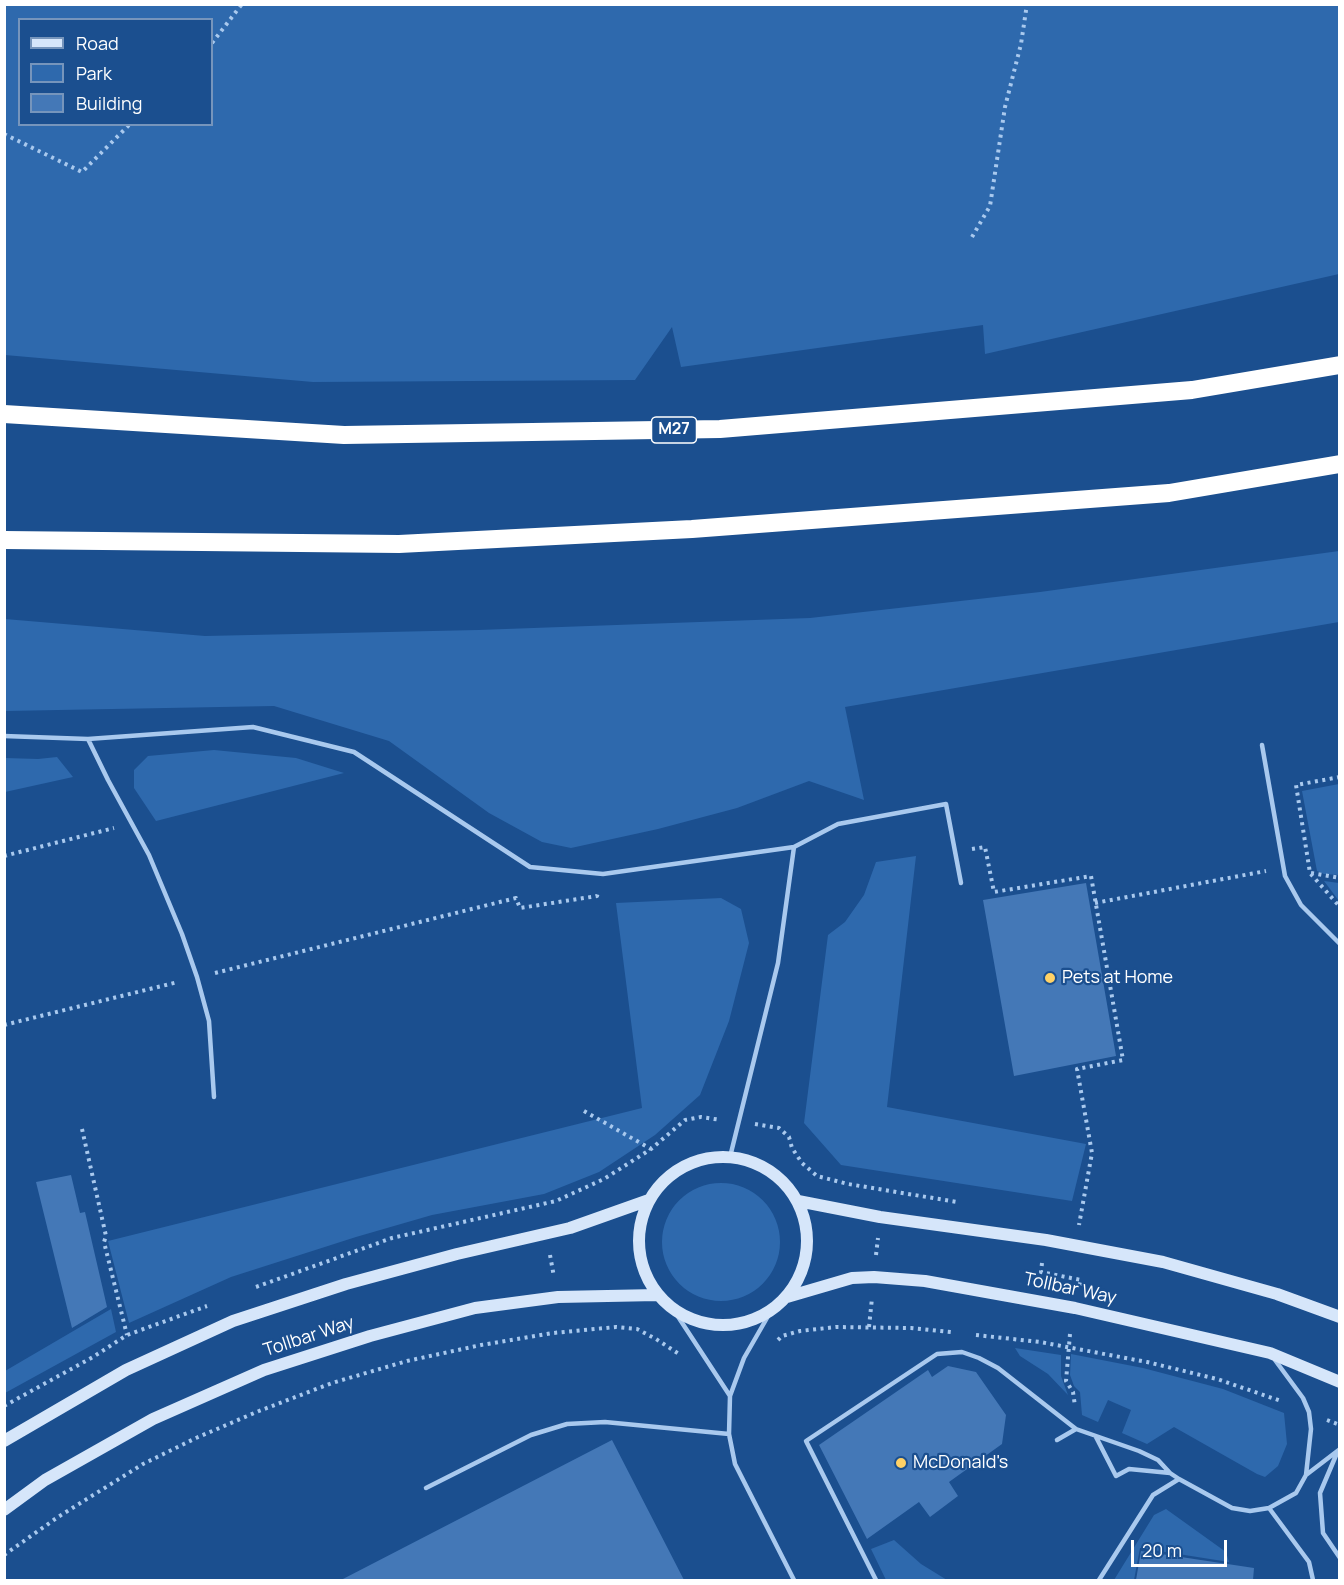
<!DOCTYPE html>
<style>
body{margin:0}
#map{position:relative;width:1344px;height:1585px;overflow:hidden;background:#1b4f8f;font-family:Manrope,sans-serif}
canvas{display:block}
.frame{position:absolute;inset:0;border:6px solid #fff;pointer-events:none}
.legend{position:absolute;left:18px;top:18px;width:195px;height:108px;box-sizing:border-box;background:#1b4f8f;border:2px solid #7695bc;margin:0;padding:8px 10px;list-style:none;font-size:18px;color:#fff}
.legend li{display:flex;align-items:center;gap:12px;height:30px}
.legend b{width:30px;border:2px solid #7695bc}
.scale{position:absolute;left:1131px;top:1540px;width:96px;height:27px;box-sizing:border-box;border:3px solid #fff;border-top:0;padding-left:8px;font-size:18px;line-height:21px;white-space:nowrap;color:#fff;-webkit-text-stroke:4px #1b4f8f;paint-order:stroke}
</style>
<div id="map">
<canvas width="1344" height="1585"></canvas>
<div class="frame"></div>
<ul class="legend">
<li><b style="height:8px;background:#d6e6fa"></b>Road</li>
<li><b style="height:16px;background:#2e69ad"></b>Park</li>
<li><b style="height:16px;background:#4478b7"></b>Building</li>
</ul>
<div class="scale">20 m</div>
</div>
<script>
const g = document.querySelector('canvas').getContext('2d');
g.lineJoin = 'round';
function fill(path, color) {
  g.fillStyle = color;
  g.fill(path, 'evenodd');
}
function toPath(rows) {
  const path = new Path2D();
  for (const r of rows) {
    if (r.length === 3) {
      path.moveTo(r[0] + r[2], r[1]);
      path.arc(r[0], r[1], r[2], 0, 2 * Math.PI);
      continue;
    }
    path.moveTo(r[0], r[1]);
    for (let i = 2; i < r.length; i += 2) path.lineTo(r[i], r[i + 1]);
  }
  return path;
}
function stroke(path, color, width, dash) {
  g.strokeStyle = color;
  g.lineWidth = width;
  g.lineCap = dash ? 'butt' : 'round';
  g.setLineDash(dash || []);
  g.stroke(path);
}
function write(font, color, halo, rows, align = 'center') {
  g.font = font + ' Manrope,sans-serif';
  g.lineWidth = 4.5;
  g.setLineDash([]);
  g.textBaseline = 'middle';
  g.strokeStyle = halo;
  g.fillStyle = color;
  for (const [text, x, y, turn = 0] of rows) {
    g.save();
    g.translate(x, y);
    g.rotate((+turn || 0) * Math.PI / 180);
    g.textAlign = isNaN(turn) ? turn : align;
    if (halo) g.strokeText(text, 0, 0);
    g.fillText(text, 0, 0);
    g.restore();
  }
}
const green = toPath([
 [4,5,1339,5,1339,274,985,354,983,325,681,367,672,327,635,380,313,382,5,355],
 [20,20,212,20,212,124,20,124],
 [1339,551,1339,622,845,707,864,800,809,781,737,808,658,829,571,848,542,842,489,813,389,741,274,706,5,711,5,619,205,636,478,630,810,618,1040,592],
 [214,750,296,758,344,773,156,821,134,788,134,770,148,756],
 [57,757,73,777,5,792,5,758,38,759],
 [1339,784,1339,875,1324,874,1317,871,1302,791],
 [916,856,887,1107,1086,1144,1072,1201,841,1165,804,1123,828,935,845,922,864,895,876,862],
 [1324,881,1339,883,1339,901],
 [721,898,741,909,749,943,729,1021,700,1095,655,1135,599,1172,544,1194,432,1215,356,1237,231,1277,129,1323,108,1241,642,1108,616,903],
 [721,1242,59],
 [111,1309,116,1332,5,1393,5,1371],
 [1015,1348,1061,1355,1061,1376,1068,1395,1048,1374,1020,1356],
 [1071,1354,1143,1368,1223,1389,1284,1413,1287,1444,1278,1466,1265,1477,1257,1474,1174,1427,1147,1444,1122,1433,1131,1410,1108,1400,1098,1422,1082,1415,1080,1392,1074,1386,1070,1375],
 [1166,1509,1226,1552,1229,1562,1140,1548,1134,1580,1114,1580,1154,1515],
 [894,1540,921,1564,947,1580,886,1580,871,1549]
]);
const building = toPath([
 [1086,883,1116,1056,1014,1076,983,900],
 [71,1175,80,1213,85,1212,107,1307,72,1328,36,1182],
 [948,1366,976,1372,1006,1415,1002,1444,949,1482,958,1496,930,1517,919,1502,867,1539,819,1445,928,1370,932,1377],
 [612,1440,684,1580,341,1580],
 [1141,1551,1254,1568,1253,1580,1136,1580]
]);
const path = toPath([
 [212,43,242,4],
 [4,134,82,172,130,124],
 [972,237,990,206,1005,107,1021,44,1027,4],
 [1340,777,1296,785,1310,873,1340,907],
 [972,849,985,847,994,892,1091,876,1123,1060,1077,1069,1092,1153,1079,1225],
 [4,856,114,828],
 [1311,873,1340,878],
 [1095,903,1266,871],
 [215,973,516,898,520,908,597,896,598,892],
 [4,1025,178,982],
 [584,1111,651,1149],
 [755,1124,779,1128,789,1137,792,1148,802,1163,817,1176,848,1184,957,1202],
 [82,1129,106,1236,104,1242,127,1335],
 [550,1255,554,1277],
 [876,1255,878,1238],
 [1042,1263,1041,1272,1081,1280,1079,1287],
 [256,1287,392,1238,556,1201,604,1179,651,1149,685,1120,701,1117,721,1120],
 [869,1327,872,1298],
 [1070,1334,1066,1381,1073,1392,1075,1406],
 [976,1335,1040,1342,1147,1362,1217,1379,1281,1401],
 [778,1340,782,1336,800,1331,836,1327,911,1328,951,1332],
 [4,1406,93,1357,127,1335,207,1306],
 [1327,1420,1340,1425],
 [4,1555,58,1517,143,1464,196,1438,259,1411,332,1383,407,1361,481,1345,553,1333,616,1327,637,1329,656,1339,679,1354]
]);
const lane = toPath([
 [4,736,88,739,253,727,354,752,530,867,603,874,794,847,838,824,946,804,961,883],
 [88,739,108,780,149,855,182,934,197,977,209,1021,214,1097],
 [1262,745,1285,876,1301,905,1340,944],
 [730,1157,778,963,794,847],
 [771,1311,744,1358,730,1396,729,1434,735,1464,794,1580],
 [675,1312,730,1396],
 [1275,1360,1303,1398,1309,1412,1311,1429,1306,1475],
 [1096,1437,1116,1476,1129,1469,1170,1473],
 [1057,1440,1076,1429],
 [1337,1453,1320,1493,1323,1533,1340,1558],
 [426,1488,531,1435,567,1424,605,1422,729,1434],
 [1269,1508,1309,1562,1313,1580],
 [876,1580,806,1441,937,1354,962,1352,979,1358,998,1368,1076,1429,1139,1451,1158,1460,1170,1473,1179,1479,1232,1508,1250,1511,1269,1508,1296,1493,1306,1475,1340,1449],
 [1099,1580,1153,1495,1179,1479]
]);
const secondary = toPath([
 [723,1241,84],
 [798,1201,880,1217,1046,1240,1163,1262,1277,1294,1340,1317],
 [787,1297,852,1278,874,1277,925,1281,1075,1308,1270,1353,1340,1382],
 [4,1441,126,1370,233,1321,346,1284,457,1254,570,1228,649,1200],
 [4,1510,45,1480,153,1419,264,1370,370,1336,475,1308,558,1297,657,1295]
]);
const highway = toPath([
 [4,414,344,435,720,429,1192,390,1340,365],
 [4,540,399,544,692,529,1169,493,1340,464]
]);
const markers = [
 [1050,978,6,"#ffd166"],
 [901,1463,6,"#ffd166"]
];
const shields = [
 [674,430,45]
];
const shieldNames = [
 ["M27",674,430]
];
const poiNames = [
 ["Pets at Home",1062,978],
 ["McDonald's",913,1463]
];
const streetNames = [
 ["Tollbar Way",1070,1289,12],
 ["Tollbar Way",309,1337,-18]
];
fill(green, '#2e69ad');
fill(building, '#4478b7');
stroke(path, '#a9c9ee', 4, [3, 4.5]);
stroke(lane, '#a9c9ee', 4.5);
stroke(secondary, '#d6e6fa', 12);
stroke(highway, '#fff', 18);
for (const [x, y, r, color] of markers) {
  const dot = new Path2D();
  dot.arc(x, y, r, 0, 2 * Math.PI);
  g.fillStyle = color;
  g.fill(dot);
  stroke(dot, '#1b4f8f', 2);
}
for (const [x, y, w] of shields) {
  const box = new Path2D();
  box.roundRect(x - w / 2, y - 13, w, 26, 4.5);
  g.fillStyle = '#1b4f8f';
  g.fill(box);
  stroke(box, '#fff', 1.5);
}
write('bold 16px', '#fff', null, shieldNames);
write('18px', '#fff', '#1b4f8f', poiNames, 'left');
write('18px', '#fff', '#1b4f8f', streetNames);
</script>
